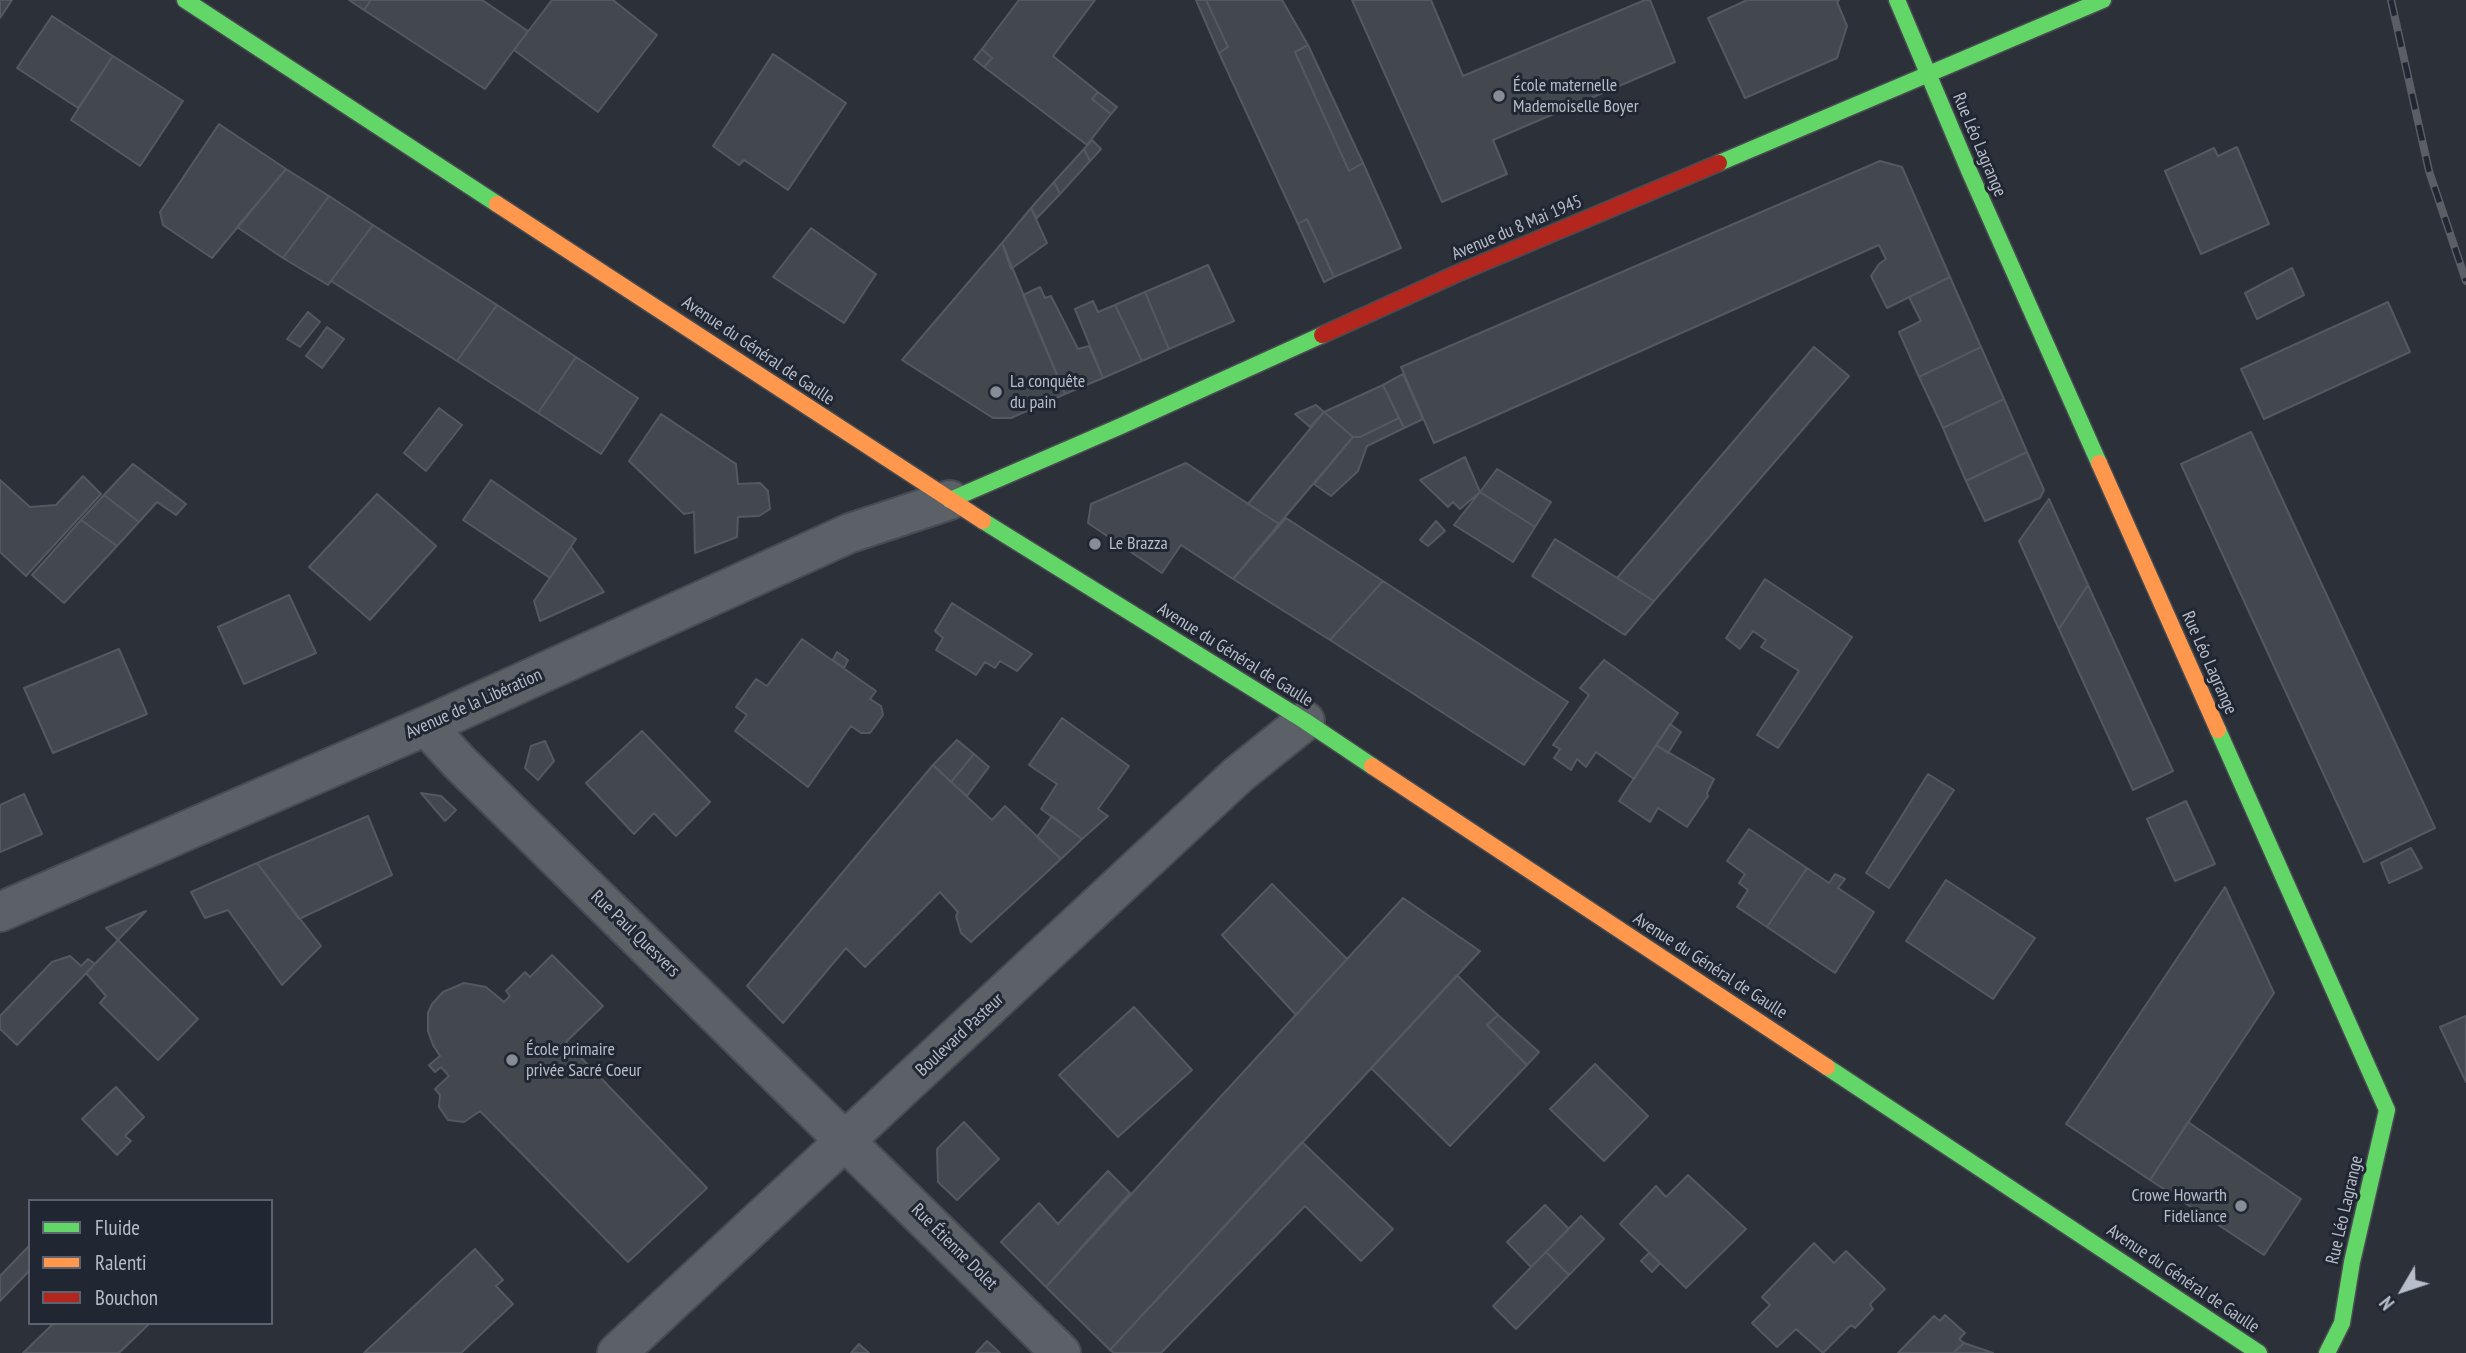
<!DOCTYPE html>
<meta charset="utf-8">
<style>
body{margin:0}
#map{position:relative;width:2466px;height:1353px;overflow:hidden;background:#2c3139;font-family:"PT Sans Narrow",sans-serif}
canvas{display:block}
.legend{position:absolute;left:28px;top:1199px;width:245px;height:126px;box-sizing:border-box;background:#202733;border:2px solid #5c636f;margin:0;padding:9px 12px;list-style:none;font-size:21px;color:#b7bec9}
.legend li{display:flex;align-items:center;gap:14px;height:35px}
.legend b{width:35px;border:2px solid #5c636f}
.north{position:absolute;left:2368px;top:1255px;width:70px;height:70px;-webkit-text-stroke:5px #202733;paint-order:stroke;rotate:231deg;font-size:19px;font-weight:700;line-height:28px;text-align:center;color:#b7bec9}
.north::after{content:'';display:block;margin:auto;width:24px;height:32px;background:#b7bec9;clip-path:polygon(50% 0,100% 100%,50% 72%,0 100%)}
</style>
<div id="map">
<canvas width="2466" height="1353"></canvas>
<ul class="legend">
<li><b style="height:9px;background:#63d668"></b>Fluide</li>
<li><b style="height:9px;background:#ff974d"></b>Ralenti</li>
<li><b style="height:9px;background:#b3261e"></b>Bouchon</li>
</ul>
<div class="north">N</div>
</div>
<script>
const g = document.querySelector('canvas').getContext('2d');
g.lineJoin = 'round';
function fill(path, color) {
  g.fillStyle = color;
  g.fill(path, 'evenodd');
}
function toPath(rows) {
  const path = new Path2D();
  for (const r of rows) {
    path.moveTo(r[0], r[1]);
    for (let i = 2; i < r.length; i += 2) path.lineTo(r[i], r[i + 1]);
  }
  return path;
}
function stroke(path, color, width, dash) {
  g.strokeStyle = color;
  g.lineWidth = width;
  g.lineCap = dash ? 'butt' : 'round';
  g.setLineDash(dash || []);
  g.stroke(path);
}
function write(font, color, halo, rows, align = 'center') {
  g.font = font + ' "PT Sans Narrow",sans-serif';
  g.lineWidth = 6;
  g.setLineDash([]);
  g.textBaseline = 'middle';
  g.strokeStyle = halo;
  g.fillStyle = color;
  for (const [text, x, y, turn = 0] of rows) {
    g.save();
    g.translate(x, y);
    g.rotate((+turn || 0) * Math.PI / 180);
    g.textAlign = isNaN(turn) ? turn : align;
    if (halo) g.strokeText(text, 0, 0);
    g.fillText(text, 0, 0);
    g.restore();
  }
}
const building = toPath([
 [0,0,12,0,0,18,0,0],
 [349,0,371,0,364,10,349,0],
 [371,0,482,0,528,31,485,89,364,10,371,0],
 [552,0,613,0,657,35,598,112,514,50,552,0],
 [1019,0,1095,0,1053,56,1098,92,1092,99,1111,114,1087,145,984,67,992,58,982,49,1019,0],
 [1196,0,1206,0,1228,47,1219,53,1196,0],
 [1206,0,1282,0,1308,45,1295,52,1349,171,1363,163,1401,248,1334,277,1307,219,1298,224,1219,53,1228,47,1206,0],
 [1352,0,1431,0,1463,76,1645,0,1650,0,1675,62,1493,140,1507,174,1442,202,1352,0],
 [1747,0,1839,0,1837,2,1847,26,1837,58,1745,98,1708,18,1747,0],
 [52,16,113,56,78,108,17,68,52,16],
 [1308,45,1363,163,1349,171,1295,52,1308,45],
 [982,49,992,58,984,67,974,59,982,49],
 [773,54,846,103,788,190,744,160,739,165,713,146,773,54],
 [113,56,183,101,140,166,71,120,113,56],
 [1098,92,1117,107,1111,114,1092,99,1098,92],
 [219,124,286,169,212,258,163,225,160,212,219,124],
 [1092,140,1101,149,1090,161,1084,149,1092,140],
 [2237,147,2269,224,2201,254,2165,171,2214,148,2218,156,2237,147],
 [1084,149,1090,161,1060,194,1054,182,1084,149],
 [1880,161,1902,167,1950,277,1887,308,1871,276,1879,264,1886,259,1879,245,1434,443,1401,367,1880,161],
 [286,169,329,196,283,258,237,227,286,169],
 [1054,182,1060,194,1037,218,1031,208,1054,182],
 [329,196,373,225,328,285,283,258,329,196],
 [1031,208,1047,243,1011,269,1002,243,1031,208],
 [1307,219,1334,277,1324,282,1298,224,1307,219],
 [373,225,497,305,457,361,331,281,373,225],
 [811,228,876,274,844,323,773,277,811,228],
 [1002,243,1065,394,1011,418,993,418,902,360,1002,243],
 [1208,265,1234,321,1169,349,1145,292,1208,265],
 [2292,268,2304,295,2257,319,2245,293,2292,268],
 [1950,277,1981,347,1919,377,1899,332,1921,321,1909,297,1950,277],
 [1040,287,1045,298,1051,296,1078,349,1089,346,1103,378,1065,394,1023,295,1040,287],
 [1145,292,1169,349,1142,361,1115,305,1145,292],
 [1093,301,1098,312,1115,305,1142,361,1103,378,1075,309,1093,301],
 [2388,302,2410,352,2264,419,2241,369,2388,302],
 [497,305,576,357,538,413,457,361,497,305],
 [308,312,320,322,300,347,287,339,308,312],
 [327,327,344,339,322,368,306,356,327,327],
 [1814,347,1849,376,1654,601,1617,578,1814,347],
 [1981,347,2004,399,1943,428,1919,377,1981,347],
 [576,357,638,398,601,454,538,413,576,357],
 [1403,374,1423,419,1404,428,1383,385,1403,374],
 [1383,385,1399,418,1360,437,1353,437,1324,412,1383,385],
 [2004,399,2027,452,1966,481,1943,428,2004,399],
 [1316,405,1324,412,1310,427,1295,414,1316,405],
 [439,408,462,425,426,471,404,453,439,408],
 [1324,412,1353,437,1279,524,1248,504,1324,412],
 [661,414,736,464,738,484,760,483,768,491,770,509,759,516,738,517,737,537,695,553,694,512,684,514,629,461,661,414],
 [1399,418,1404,428,1367,446,1358,471,1331,496,1314,484,1353,437,1360,437,1399,418],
 [2251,432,2435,828,2364,862,2181,464,2251,432],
 [2027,452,2044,490,2040,498,1985,521,1966,481,2027,452],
 [1465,457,1480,492,1460,509,1453,502,1448,507,1420,480,1465,457],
 [1186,463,1279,524,1233,579,1181,545,1162,573,1088,523,1091,504,1186,463],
 [133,464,186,504,176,515,157,502,139,522,104,495,133,464],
 [1497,469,1551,502,1535,527,1480,492,1497,469],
 [83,476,101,494,26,576,0,552,0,480,30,507,56,505,83,476],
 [491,480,576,539,550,578,463,520,491,480],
 [1480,492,1535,527,1513,562,1454,525,1480,492],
 [377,494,436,546,370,620,309,567,377,494],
 [104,495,139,522,117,546,81,520,104,495],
 [2049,499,2088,585,2059,629,2019,541,2049,499],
 [1286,518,1383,581,1330,640,1233,579,1286,518],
 [81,520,117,546,64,603,32,575,81,520],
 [1436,521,1445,531,1428,546,1420,540,1436,521],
 [1555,539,1654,601,1625,635,1532,576,1555,539],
 [571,547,604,592,540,621,534,601,571,547],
 [1765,579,1852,637,1778,748,1757,735,1799,671,1761,647,1766,640,1753,631,1740,649,1726,638,1765,579],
 [1383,581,1568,702,1524,765,1330,640,1383,581],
 [2088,585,2173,771,2133,790,2059,629,2088,585],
 [289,595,316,653,244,684,218,627,289,595],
 [952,603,1032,654,1017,671,1000,661,995,668,985,662,976,675,936,650,943,638,935,631,952,603],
 [802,639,876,691,870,699,881,706,883,715,870,733,861,733,851,726,808,787,735,731,747,715,736,707,756,679,767,686,802,639],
 [119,649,147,714,53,753,24,688,119,649],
 [837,652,848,660,844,668,833,660,837,652],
 [1604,660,1678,713,1634,779,1596,752,1586,767,1577,759,1571,770,1554,758,1560,749,1553,745,1589,695,1580,688,1604,660],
 [1062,718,1129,766,1098,809,1108,816,1082,839,1041,809,1057,784,1029,765,1062,718],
 [1670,724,1681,732,1668,753,1656,745,1670,724],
 [642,731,710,802,676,836,654,813,634,834,586,783,642,731],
 [957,740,974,754,951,782,933,765,957,740],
 [545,741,554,761,538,780,525,768,531,746,545,741],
 [1656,745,1714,779,1707,793,1708,796,1687,827,1658,808,1650,822,1619,801,1656,745],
 [974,754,989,767,967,796,951,782,974,754],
 [933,765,992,820,1005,806,1061,859,971,942,961,933,956,916,958,912,940,892,865,967,846,948,783,1023,747,986,933,765],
 [1928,774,1954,790,1889,888,1866,873,1928,774],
 [421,793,441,796,456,810,445,821,421,793],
 [24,794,42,834,0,852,0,805,24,794],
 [2186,801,2215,864,2175,881,2147,819,2186,801],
 [368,816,392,875,299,919,257,863,368,816],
 [1052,816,1082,839,1061,859,1037,837,1052,816],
 [1749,829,1807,868,1767,927,1737,907,1748,890,1739,883,1745,874,1727,861,1749,829],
 [2411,848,2422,868,2389,883,2381,863,2411,848],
 [257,863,321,946,282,985,228,910,205,918,191,892,257,863],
 [1807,868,1829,883,1835,874,1845,879,1838,888,1874,912,1835,973,1767,927,1807,868],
 [1946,880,2035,938,1993,999,1906,941,1946,880],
 [1272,884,1347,959,1296,1015,1222,935,1272,884],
 [2225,887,2274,993,2150,1180,2066,1124,2225,887],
 [1403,898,1480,951,1110,1350,1046,1287,1403,898],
 [146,911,118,940,106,928,146,911],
 [118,940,198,1019,158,1060,100,1003,106,996,86,973,118,940],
 [552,955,603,1006,566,1042,707,1188,628,1262,480,1111,464,1122,448,1120,439,1107,440,1095,435,1089,449,1076,441,1067,435,1072,429,1065,440,1056,433,1045,428,1031,428,1013,432,1004,443,992,464,983,486,987,504,1002,510,996,506,991,525,972,530,977,552,955],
 [70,956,81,966,88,959,95,964,17,1045,0,1029,0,1016,52,962,70,956],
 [1457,975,1498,1015,1487,1025,1527,1065,1450,1146,1371,1068,1457,975],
 [1134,1007,1192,1070,1118,1137,1059,1075,1134,1007],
 [1498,1015,1539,1052,1527,1065,1487,1025,1498,1015],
 [2466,1016,2466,1082,2440,1027,2466,1016],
 [1595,1064,1648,1116,1604,1161,1550,1109,1595,1064],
 [116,1087,144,1117,125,1136,131,1141,117,1155,82,1119,116,1087],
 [964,1122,999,1159,957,1200,938,1182,937,1149,964,1122],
 [2188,1122,2301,1199,2264,1255,2150,1180,2188,1122],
 [1302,1142,1393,1229,1361,1261,1305,1206,1161,1353,1114,1353,1110,1350,1302,1142],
 [1108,1171,1130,1193,1046,1287,1001,1242,1039,1203,1058,1224,1108,1171],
 [1688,1175,1746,1229,1686,1288,1620,1224,1656,1186,1666,1197,1688,1175],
 [1545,1205,1569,1229,1531,1267,1507,1242,1545,1205],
 [1581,1216,1604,1239,1569,1275,1546,1252,1581,1216],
 [1814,1243,1834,1263,1846,1251,1885,1289,1870,1304,1873,1309,1855,1328,1851,1325,1823,1353,1796,1329,1777,1347,1752,1323,1770,1305,1762,1297,1814,1243],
 [29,1246,30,1270,0,1301,0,1276,29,1246],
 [475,1249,503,1280,496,1286,513,1304,461,1353,364,1353,475,1249],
 [1546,1252,1569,1275,1516,1329,1493,1306,1546,1252],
 [1649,1253,1660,1263,1652,1272,1641,1261,1649,1253],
 [1945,1315,1965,1333,1959,1339,1964,1343,1953,1353,1898,1353,1934,1316,1940,1321,1945,1315],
 [54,1323,150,1323,119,1353,23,1353,54,1323],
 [987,1341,1000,1353,976,1353,987,1341],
 [1964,1343,1993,1353,1953,1353,1964,1343],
 [859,1344,869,1353,851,1353,859,1344]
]);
const street = toPath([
 [426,726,460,763,1061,1353],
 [0,912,426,726,850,533,950,500],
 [617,1353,1239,774,1305,721]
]);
const fast = toPath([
 [185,0,497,204],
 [1897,0,1970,173,2099,463],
 [1719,163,2103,0],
 [950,500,1121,426,1322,335],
 [983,521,1305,721,1372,766],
 [2218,730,2387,1110,2352,1262,2342,1323,2327,1353],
 [1827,1067,2259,1353]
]);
const slow = toPath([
 [497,204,983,521],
 [2099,463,2218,730],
 [1372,766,1827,1067]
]);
const jam = toPath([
 [1322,335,1456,274,1719,163]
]);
const rail = toPath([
 [2391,0,2429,171,2466,281]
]);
const markers = [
 [1499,96,7,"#868d97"],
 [996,392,7,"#868d97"],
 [1095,544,7,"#868d97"],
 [512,1060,7,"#868d97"],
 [2241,1206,7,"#868d97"]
];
const poiNames = [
 ["École maternelle",1513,86],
 ["Mademoiselle Boyer",1513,107],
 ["La conquête",1010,382],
 ["du pain",1010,403],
 ["Le Brazza",1109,544],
 ["École primaire",526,1050],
 ["privée Sacré Coeur",526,1071],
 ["Crowe Howarth",2227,1196,"right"],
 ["Fideliance",2227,1217,"right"]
];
const streetNames = [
 ["Rue Léo Lagrange",1979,145,67],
 ["Avenue du 8 Mai 1945",1517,228,-23],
 ["Avenue du Général de Gaulle",758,351,34],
 ["Avenue du Général de Gaulle",1235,655,32],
 ["Rue Léo Lagrange",2209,663,66],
 ["Avenue de la Libération",474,704,-24],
 ["Rue Paul Quesvers",635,934,44],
 ["Avenue du Général de Gaulle",1710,966,33],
 ["Boulevard Pasteur",960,1035,-43],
 ["Rue Léo Lagrange",2345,1210,-77],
 ["Rue Étienne Dolet",954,1247,45],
 ["Avenue du Général de Gaulle",2183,1279,34]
];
fill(building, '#43484e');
stroke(building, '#545961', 2);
stroke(street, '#484c52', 42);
stroke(fast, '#484c52', 19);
stroke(slow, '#484c52', 19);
stroke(jam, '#484c52', 19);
stroke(street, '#5c6067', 38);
stroke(fast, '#63d668', 16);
stroke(slow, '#ff974d', 16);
stroke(jam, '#b3261e', 16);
stroke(rail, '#5b5e64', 8);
stroke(rail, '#202733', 5, [16]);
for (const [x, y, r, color] of markers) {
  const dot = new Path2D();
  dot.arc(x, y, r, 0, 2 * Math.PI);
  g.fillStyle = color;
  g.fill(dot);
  stroke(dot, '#202733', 2.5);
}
write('18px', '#b7bec9', '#202733', poiNames, 'left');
write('18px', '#b7bec9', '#202733', streetNames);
</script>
